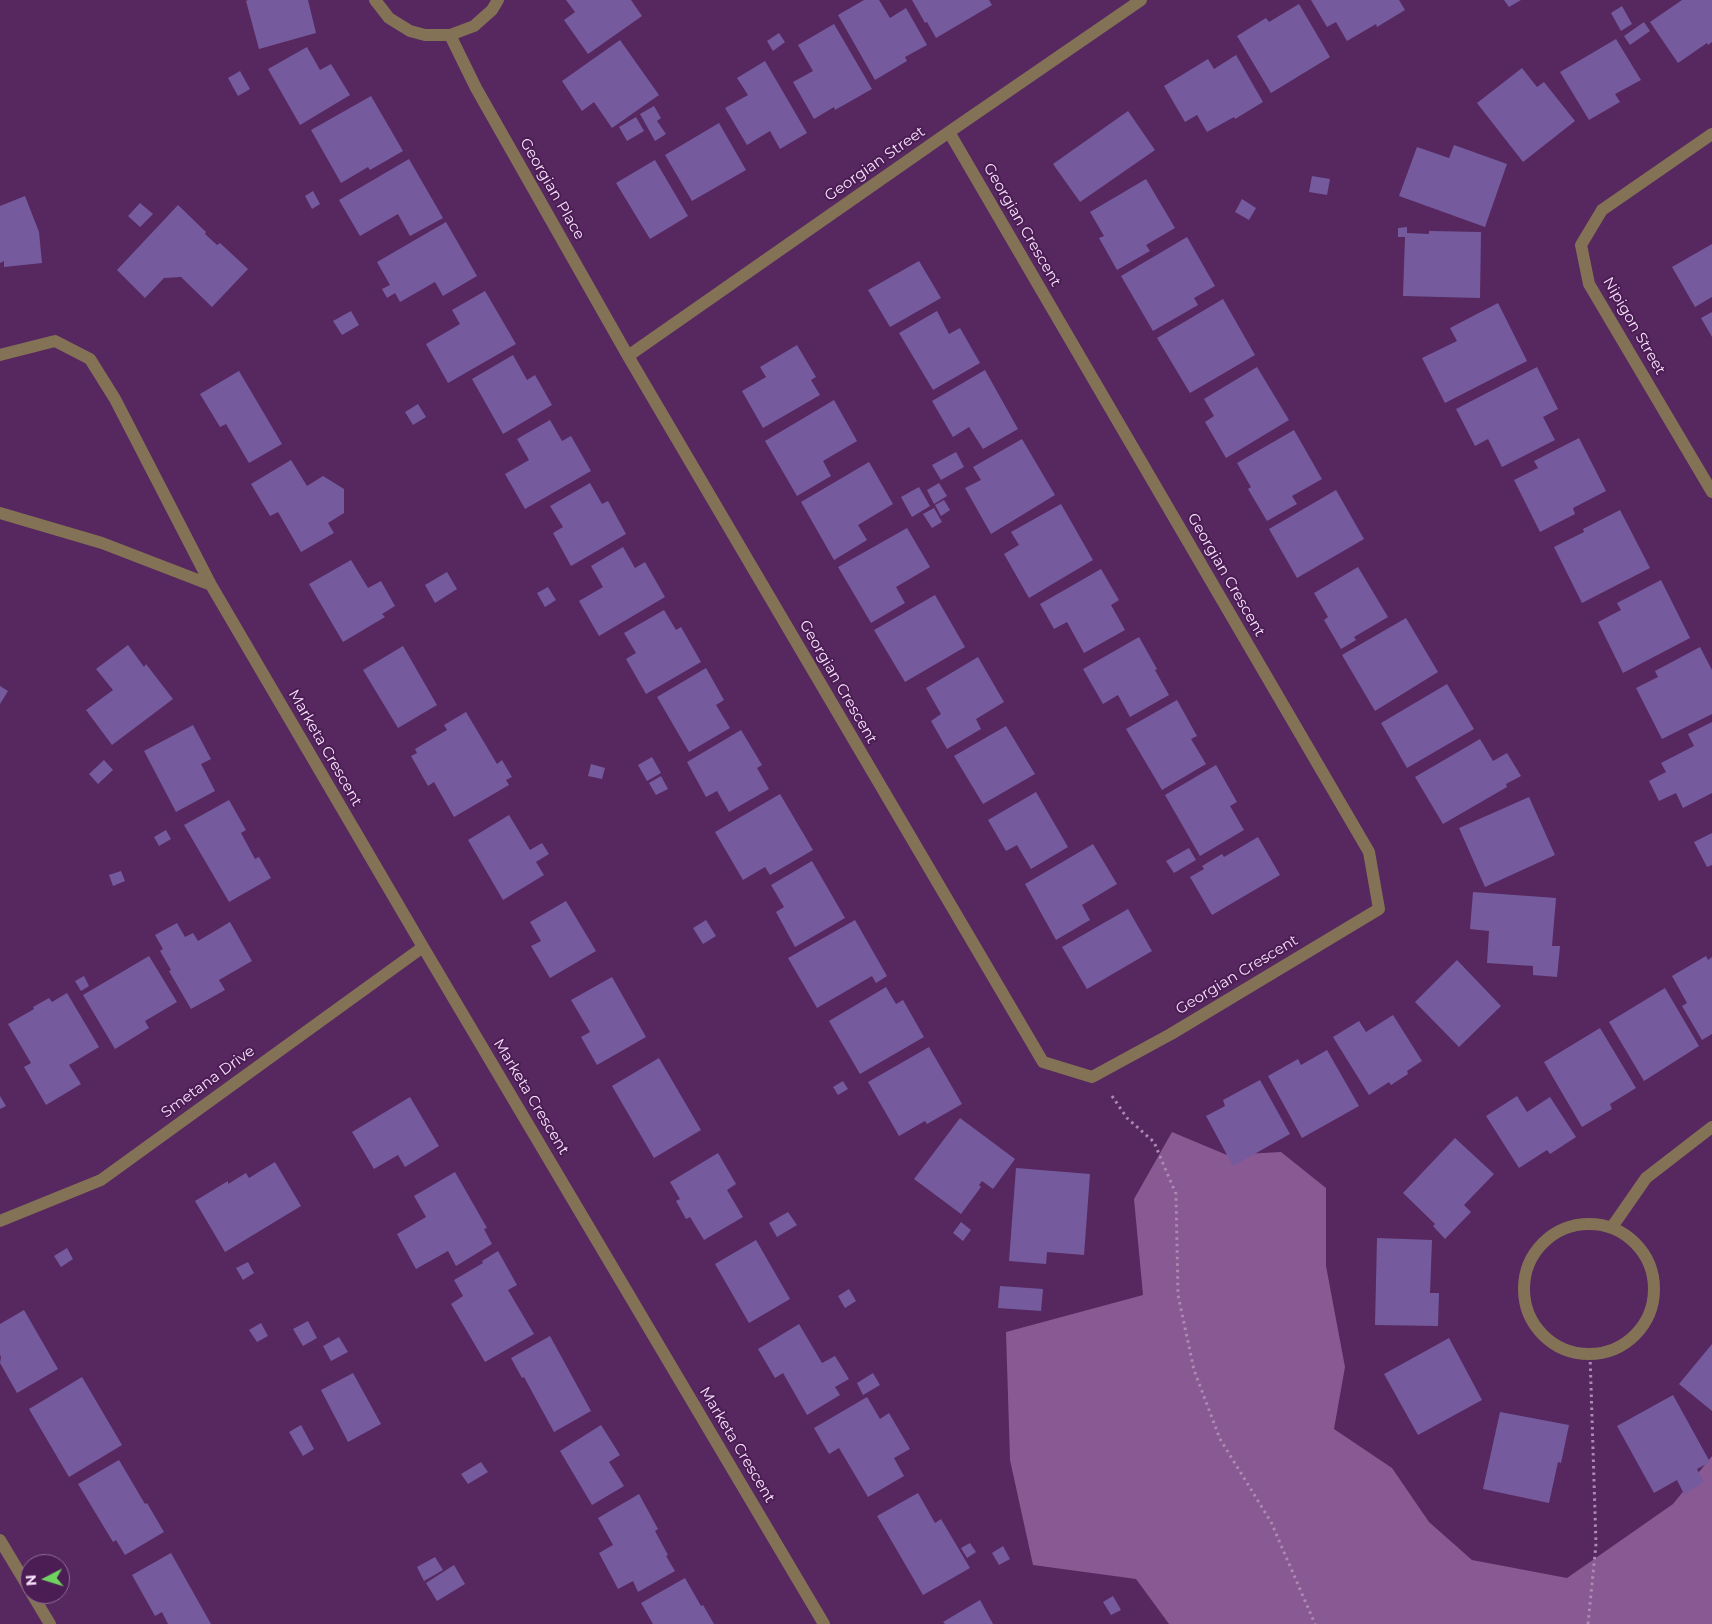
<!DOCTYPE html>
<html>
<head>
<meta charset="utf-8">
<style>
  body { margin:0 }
  #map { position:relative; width:1712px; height:1624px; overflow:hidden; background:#56285f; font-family:Montserrat,sans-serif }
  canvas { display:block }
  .north { position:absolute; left:20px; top:1554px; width:50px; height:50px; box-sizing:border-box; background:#4b1d54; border:1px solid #906b97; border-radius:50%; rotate:265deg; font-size:14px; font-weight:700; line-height:20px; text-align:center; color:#f7e1fb }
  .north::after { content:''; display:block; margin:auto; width:18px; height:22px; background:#70d35f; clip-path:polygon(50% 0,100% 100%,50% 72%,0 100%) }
</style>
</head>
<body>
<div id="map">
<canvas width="1712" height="1624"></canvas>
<div class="north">N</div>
</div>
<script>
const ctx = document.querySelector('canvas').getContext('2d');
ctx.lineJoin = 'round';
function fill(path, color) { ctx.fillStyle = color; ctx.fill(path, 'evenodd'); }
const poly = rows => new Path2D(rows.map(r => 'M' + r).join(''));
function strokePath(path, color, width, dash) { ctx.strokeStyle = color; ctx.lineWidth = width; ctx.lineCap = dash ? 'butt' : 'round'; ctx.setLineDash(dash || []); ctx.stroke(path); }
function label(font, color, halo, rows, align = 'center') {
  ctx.font = font + ' Montserrat,sans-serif'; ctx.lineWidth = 4; ctx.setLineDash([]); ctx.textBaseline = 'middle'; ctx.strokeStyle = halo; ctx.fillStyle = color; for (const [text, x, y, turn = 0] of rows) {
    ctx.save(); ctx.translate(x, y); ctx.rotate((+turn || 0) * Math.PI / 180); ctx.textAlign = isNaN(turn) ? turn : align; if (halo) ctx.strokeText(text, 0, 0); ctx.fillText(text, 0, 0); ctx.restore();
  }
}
fill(poly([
  [1172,1132,1227,1155,1281,1152,1326,1188,1326,1266,1345,1367,1334,1429,1392,1468,1429,1522,1472,1560,1567,1578,1673,1504,1712,1456,1712,1624,1169,1624,1136,1579,1033,1565,1010,1460,1006,1332,1143,1295,1134,1199]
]), '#885992');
fill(poly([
  [248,0,308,0,316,33,259,49,246,1],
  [566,0,631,0,642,16,588,54,564,20,575,12],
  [864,0,879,0,890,18,906,8,927,45,905,57,907,61,875,80,838,15],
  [912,0,989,0,992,5,936,38,927,22,925,23],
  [1311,0,1399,0,1405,10,1377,27,1376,24,1347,41,1336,22,1327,27],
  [1504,0,1521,0,1509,7],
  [1682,0,1712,0,1712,42,1708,45,1707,43,1678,63,1650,22],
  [1299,4,1330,57,1271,93,1237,36,1266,18,1269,22],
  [1622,6,1632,24,1621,31,1611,13],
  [1644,22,1650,31,1630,45,1624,36],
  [834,24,872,89,835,110,834,107,814,119,793,82,813,71,798,45],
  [779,33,785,42,773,51,767,41],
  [1616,39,1641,80,1615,94,1620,102,1589,120,1560,72],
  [620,40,659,95,612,128,594,102,582,111,562,81],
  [307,47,320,70,331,64,350,95,300,125,268,69],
  [1236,55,1263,102,1235,119,1234,117,1207,132,1197,115,1185,122,1164,86,1208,59,1214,69],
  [765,61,807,133,780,149,770,131,747,145,725,108,748,95,737,78],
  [1522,68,1537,87,1544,82,1575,121,1523,162,1477,103],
  [240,71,250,89,238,96,228,78],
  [371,96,403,151,370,170,368,167,341,183,311,130],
  [654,106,661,118,657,121,666,134,655,141,640,114],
  [1128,111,1155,150,1080,202,1053,164],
  [636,117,644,131,627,141,619,127],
  [719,123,746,170,692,201,665,155],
  [1454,145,1507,164,1485,227,1399,196,1417,147,1449,158],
  [409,159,443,218,410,236,398,214,360,236,339,200],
  [655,160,688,216,650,239,616,183],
  [1312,176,1330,179,1327,195,1309,192],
  [1146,179,1175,228,1146,245,1150,251,1117,270,1099,238,1104,236,1090,212],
  [313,191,320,204,312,209,305,196],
  [25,196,39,232,42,263,4,267,4,261,0,263,0,206],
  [1242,199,1256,208,1249,220,1235,212],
  [140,203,153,214,140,227,128,216],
  [178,205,206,232,205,234,217,245,220,243,248,269,212,307,181,277,164,278,145,298,117,270],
  [446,222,477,276,443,296,435,282,400,302,395,293,387,298,382,289,390,285,377,262],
  [1407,227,1407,233,1429,234,1429,231,1481,232,1480,298,1403,296,1405,237,1398,237,1398,228],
  [1187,237,1215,286,1194,298,1198,305,1153,331,1121,276],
  [1712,244,1712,297,1695,307,1672,267],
  [919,261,941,298,890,327,868,290],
  [485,291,516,344,448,383,426,344,460,324,452,310],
  [1223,299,1255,355,1190,393,1157,338],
  [1498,303,1527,361,1445,403,1422,358,1457,341,1450,328],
  [351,311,359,325,342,335,333,321],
  [937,311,949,334,960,328,980,363,933,390,899,333],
  [1712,312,1712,337,1701,318],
  [797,345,816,377,811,380,820,395,763,428,742,391,766,377,760,367],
  [513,355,527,380,535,375,552,405,503,434,472,379],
  [1257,367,1289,420,1226,458,1205,422,1214,416,1204,399],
  [1537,367,1558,409,1543,417,1555,440,1502,467,1488,439,1475,446,1456,409],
  [985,370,1018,429,983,449,969,427,953,437,932,401],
  [239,371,282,444,249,463,226,424,220,427,200,394],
  [834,400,857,441,823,461,831,476,797,496,765,441],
  [418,404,426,417,413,425,405,412],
  [550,420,562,441,571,436,591,471,525,509,505,474,529,460,517,439],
  [1294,430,1322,479,1292,496,1297,504,1267,521,1248,489,1251,487,1237,463],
  [1579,438,1606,491,1573,508,1575,514,1540,532,1514,480,1538,468,1534,461],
  [1022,439,1055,495,991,534,965,488,981,480,973,467],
  [956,452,964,467,941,480,932,465],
  [291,460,307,486,323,476,344,489,344,513,328,523,334,533,301,552,278,512,270,516,251,484],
  [869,462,893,504,858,525,867,540,834,560,801,502],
  [590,483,602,504,608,501,626,534,571,566,553,533,563,527,550,506],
  [939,483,947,496,934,504,927,490],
  [919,487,930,506,912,517,901,497],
  [1336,490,1364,539,1297,578,1269,529],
  [944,500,950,510,941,516,935,505],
  [1061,504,1093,560,1029,598,1004,554,1019,545,1011,532],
  [934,508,942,522,932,528,923,514],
  [1620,510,1650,568,1582,603,1554,547,1584,532,1583,529],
  [907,528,930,567,896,587,905,603,871,623,838,567],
  [623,547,635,568,645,562,665,597,599,636,579,601,603,587,591,566],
  [351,560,368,588,381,581,395,606,382,614,385,617,343,642,309,584],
  [1358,567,1388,617,1354,637,1356,640,1341,649,1324,620,1328,617,1314,593],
  [1101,569,1119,600,1111,605,1125,630,1084,653,1067,622,1054,629,1040,604],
  [447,572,457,589,435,603,425,585],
  [1661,580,1690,638,1623,673,1598,622,1621,610,1617,603],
  [548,587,556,600,545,607,537,593],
  [935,595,965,647,905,682,874,630],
  [664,610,676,630,681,627,701,662,646,694,626,659,636,653,624,633],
  [1406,618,1438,672,1375,711,1342,655],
  [1139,637,1157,669,1155,670,1169,695,1130,717,1118,695,1103,704,1083,669],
  [128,645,144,667,146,664,173,699,112,745,86,710,113,690,96,669],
  [403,646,437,705,398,728,363,670],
  [1700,647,1712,670,1712,714,1662,739,1636,688,1658,677,1655,671],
  [978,657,1004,702,976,719,981,729,947,749,931,721,941,714,926,688],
  [706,668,724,700,716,705,730,728,689,752,657,697],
  [1447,684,1474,729,1407,768,1381,723],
  [0,686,8,691,0,704],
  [1177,700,1197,736,1191,739,1206,764,1162,790,1126,729],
  [466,712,497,764,502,760,512,777,506,780,509,785,454,817,434,782,428,786,411,756,417,753,415,749,447,730,444,725],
  [1712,722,1712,793,1683,808,1676,793,1659,801,1649,781,1666,772,1661,763,1694,746,1688,734],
  [193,725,211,759,201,764,215,791,176,812,144,751],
  [1006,726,1035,774,983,804,954,756],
  [741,730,762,765,757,768,769,789,729,812,717,791,706,797,687,762],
  [1480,739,1493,761,1507,753,1521,776,1506,784,1507,787,1443,824,1415,777],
  [652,757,661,773,647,781,638,765],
  [104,760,113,770,98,784,89,774],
  [591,764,605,768,602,779,588,776],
  [1216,765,1237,802,1230,806,1244,830,1200,856,1165,795],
  [661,776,668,789,656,795,649,783],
  [1036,792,1068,847,1031,869,1017,845,1006,851,988,820],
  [780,794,813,850,770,875,765,867,743,880,715,832],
  [1529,797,1555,855,1485,887,1459,828],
  [229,800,246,830,241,833,255,859,259,857,271,878,229,902,184,825],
  [509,815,530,850,542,843,549,854,536,862,544,875,503,900,468,840],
  [166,830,171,839,159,846,154,837],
  [1712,833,1712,865,1707,867,1694,842],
  [1258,837,1280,875,1212,915,1190,877,1204,869,1202,866,1222,854,1224,857],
  [1093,844,1117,884,1082,905,1090,920,1056,940,1025,884],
  [1189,848,1196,860,1174,873,1166,861],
  [812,861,845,918,795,947,776,912,784,907,771,885],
  [121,871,125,881,113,886,109,875],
  [1473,892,1556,898,1552,946,1560,946,1557,977,1533,975,1533,966,1487,963,1489,931,1470,929],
  [566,901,596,951,550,978,531,946,541,941,530,922],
  [1128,909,1152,951,1087,989,1062,947],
  [706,920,716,936,703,944,693,928],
  [855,920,887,976,876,983,872,976,817,1008,788,958],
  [230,922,252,961,219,980,225,990,191,1009,169,971,171,970,160,951,163,949,155,935,177,923,185,937,193,933,198,941],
  [149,956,177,1002,145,1021,149,1028,115,1049,83,995],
  [1706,956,1708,960,1712,957,1712,1034,1702,1040,1682,1006,1687,1003,1672,976],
  [1457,960,1501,1006,1459,1047,1415,1002],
  [84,976,89,986,81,991,75,981],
  [612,977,646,1037,597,1065,581,1037,590,1032,571,1000],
  [886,987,896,1004,903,1000,924,1037,860,1074,829,1021],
  [1665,988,1699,1046,1644,1081,1609,1022],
  [67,993,99,1047,69,1065,81,1084,46,1105,24,1067,31,1063,8,1024,34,1009,33,1007,49,998,52,1002],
  [1393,1015,1422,1061,1407,1071,1408,1074,1391,1085,1389,1082,1369,1095,1333,1037,1359,1021,1366,1032],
  [1600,1028,1636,1088,1610,1104,1612,1109,1582,1127,1544,1062],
  [929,1047,962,1104,927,1124,925,1121,899,1136,868,1082],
  [1327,1050,1359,1106,1302,1138,1268,1076,1298,1059,1301,1065],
  [659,1058,701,1130,654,1158,612,1086],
  [1260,1080,1290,1134,1233,1166,1206,1116,1225,1106,1223,1100],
  [843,1081,848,1089,838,1095,833,1087],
  [0,1096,6,1106,0,1109],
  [1517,1096,1527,1112,1550,1097,1576,1137,1550,1154,1547,1150,1519,1168,1486,1116],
  [410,1097,439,1146,405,1167,398,1155,374,1169,352,1132],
  [960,1118,1015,1159,993,1189,982,1181,979,1185,981,1187,961,1214,914,1179],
  [1455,1138,1494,1174,1464,1205,1471,1212,1445,1239,1433,1226,1435,1224,1403,1193],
  [718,1153,736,1184,727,1190,743,1217,704,1240,690,1217,686,1219,676,1201,680,1199,670,1182],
  [275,1162,301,1206,225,1252,195,1201,228,1181,228,1184,246,1173,249,1178],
  [1016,1168,1090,1174,1084,1255,1047,1252,1046,1264,1009,1261],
  [455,1172,487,1228,484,1229,492,1244,456,1266,448,1251,416,1269,397,1234,426,1217,414,1196],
  [788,1212,797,1225,777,1237,769,1223],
  [961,1222,971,1230,963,1241,953,1233],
  [1377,1238,1432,1240,1430,1293,1439,1293,1438,1326,1375,1325],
  [756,1240,790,1299,749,1323,715,1264],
  [67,1248,73,1259,61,1267,54,1256],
  [498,1251,517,1285,508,1290,534,1334,485,1362,451,1304,463,1296,454,1280,483,1263,482,1261],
  [248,1262,254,1273,243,1280,236,1268],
  [1000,1286,1043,1289,1041,1311,998,1308],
  [849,1289,856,1301,845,1308,838,1296],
  [24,1310,58,1369,17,1393,0,1363,1,1357,0,1355,0,1324],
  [308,1321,317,1338,303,1346,293,1329],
  [261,1323,268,1336,257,1342,249,1330],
  [799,1324,822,1363,835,1356,849,1379,835,1387,840,1395,807,1415,783,1373,775,1378,758,1349],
  [550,1336,591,1411,554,1432,524,1377,522,1378,511,1358],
  [339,1337,348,1352,331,1361,323,1346],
  [1449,1338,1482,1400,1418,1435,1384,1374],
  [1712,1344,1712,1411,1679,1384],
  [353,1373,381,1424,348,1442,321,1390],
  [873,1373,880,1385,863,1395,857,1383],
  [82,1377,122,1445,69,1477,29,1409],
  [1673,1395,1710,1462,1697,1469,1704,1482,1684,1494,1677,1480,1654,1493,1617,1426],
  [867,1397,880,1419,889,1413,910,1449,894,1458,904,1476,868,1497,839,1448,829,1454,814,1428],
  [1500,1412,1569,1425,1561,1463,1558,1462,1549,1503,1483,1489],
  [301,1425,314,1449,303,1456,289,1432],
  [601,1425,620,1455,609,1462,624,1486,592,1505,560,1451],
  [119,1460,145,1504,147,1503,164,1532,125,1555,116,1540,113,1542,78,1484],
  [481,1462,488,1472,468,1484,461,1474],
  [918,1493,935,1523,941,1519,970,1568,923,1595,877,1516],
  [639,1494,658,1529,655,1531,668,1555,666,1556,675,1571,638,1592,633,1581,618,1589,599,1553,613,1545,598,1518],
  [970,1543,976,1552,967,1558,961,1548],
  [1003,1546,1010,1559,999,1565,992,1553],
  [171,1553,211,1624,168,1624,162,1612,155,1616,132,1575],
  [435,1557,443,1570,424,1581,417,1567],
  [454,1565,465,1584,437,1601,426,1583],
  [685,1578,701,1606,703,1605,714,1624,653,1624,641,1603],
  [1113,1596,1121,1610,1111,1615,1103,1602],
  [980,1600,993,1624,945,1624,943,1622]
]), '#755b9d');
strokePath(poly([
  [1112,1096,1127,1118,1154,1142,1176,1194,1178,1295,1194,1370,1220,1439,1271,1522,1315,1624],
  [1588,1624,1596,1544,1590,1354]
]), '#ac8ab2', 3, [2.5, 4]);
strokePath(poly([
  [375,0,389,18,410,31,425,35,450,35,474,26,492,10,498,0],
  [450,35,476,88,628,356,1043,1062,1092,1077,1171,1034,1379,909,1369,852,949,132],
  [1712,134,1602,210,1581,245,1589,284,1712,492],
  [0,355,55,341,90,359,115,399,211,585,423,947,824,1624],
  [628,356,949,132,1141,0],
  [0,513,102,543,211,585],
  [0,1221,101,1180,423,947],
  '1524 1289a65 65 0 1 1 130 0a65 65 0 1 1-130 0Z',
  [1612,1227,1646,1178,1712,1127],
  [0,1540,30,1590],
  [32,1594,50,1624]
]), '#837255', 12);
label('15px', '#f7e1fb', '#4b1d54', [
  ["Georgian Street",875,164,-35],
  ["Georgian Place",552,189,60],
  ["Georgian Crescent",1022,225,60],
  ["Nipigon Street",1634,326,60],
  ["Georgian Crescent",1226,575,60],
  ["Georgian Crescent",838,682,60],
  ["Marketa Crescent",325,748,60],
  ["Georgian Crescent",1237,975,-31],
  ["Smetana Drive",208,1082,-36],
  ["Marketa Crescent",531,1097,59],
  ["Marketa Crescent",737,1445,59]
]);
</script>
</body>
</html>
